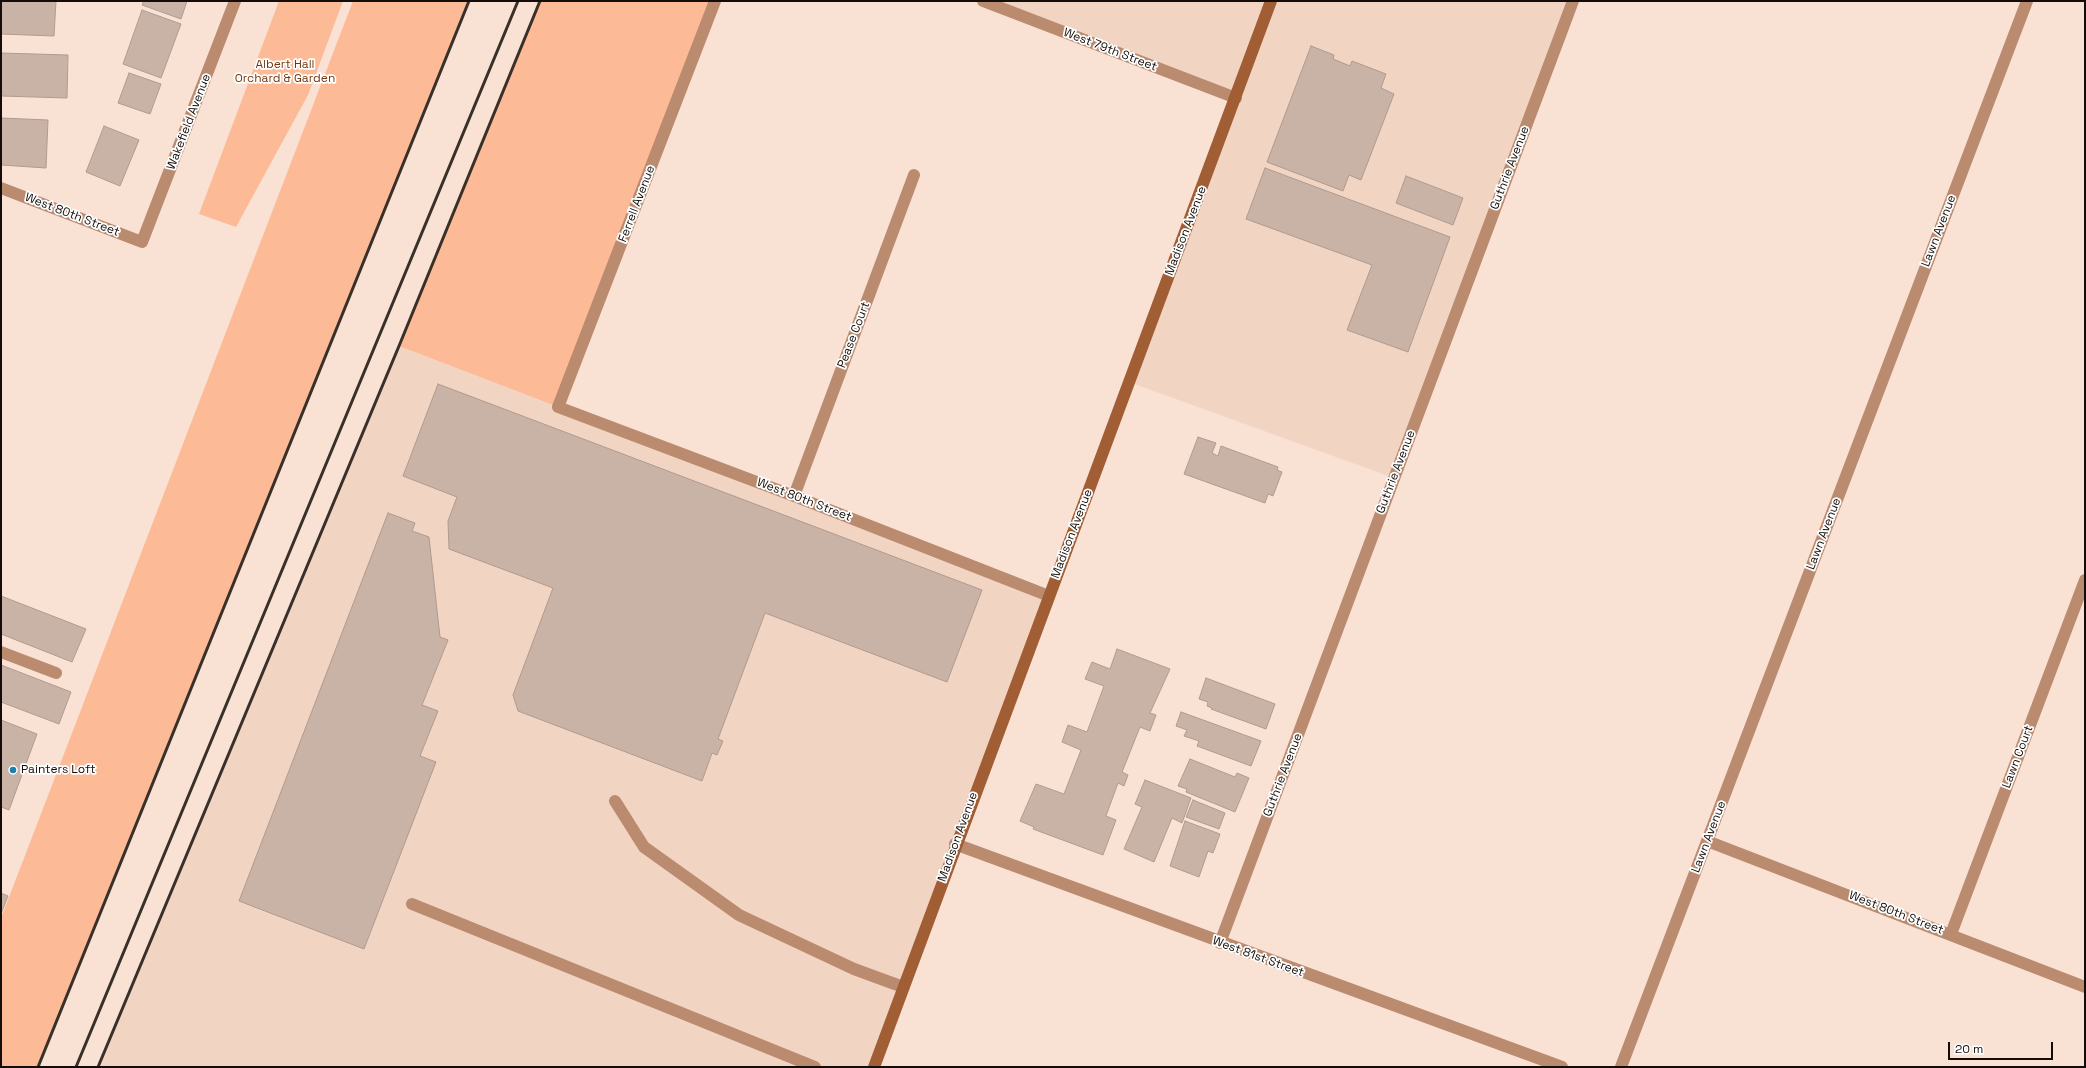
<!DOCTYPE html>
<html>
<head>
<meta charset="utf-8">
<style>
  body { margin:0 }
  #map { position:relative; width:2086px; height:1068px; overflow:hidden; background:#f9e1d4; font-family:"Space Grotesk",sans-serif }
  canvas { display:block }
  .frame { position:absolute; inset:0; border:2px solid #130c08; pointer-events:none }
  .scale { position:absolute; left:1948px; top:1042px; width:105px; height:18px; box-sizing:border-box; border:2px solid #130c08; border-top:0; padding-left:5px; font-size:12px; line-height:14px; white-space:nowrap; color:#130c08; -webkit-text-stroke:3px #fff; paint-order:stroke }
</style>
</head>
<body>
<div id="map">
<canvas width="2086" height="1068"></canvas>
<div class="frame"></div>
<div class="scale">20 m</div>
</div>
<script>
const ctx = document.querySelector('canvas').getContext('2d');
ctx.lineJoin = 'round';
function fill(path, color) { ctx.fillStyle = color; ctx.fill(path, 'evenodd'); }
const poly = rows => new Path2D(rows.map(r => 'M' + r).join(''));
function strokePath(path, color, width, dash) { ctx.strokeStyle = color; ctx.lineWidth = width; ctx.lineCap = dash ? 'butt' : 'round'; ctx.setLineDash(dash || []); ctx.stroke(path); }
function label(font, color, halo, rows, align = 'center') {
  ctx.font = font + ' "Space Grotesk",sans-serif'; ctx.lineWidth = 3.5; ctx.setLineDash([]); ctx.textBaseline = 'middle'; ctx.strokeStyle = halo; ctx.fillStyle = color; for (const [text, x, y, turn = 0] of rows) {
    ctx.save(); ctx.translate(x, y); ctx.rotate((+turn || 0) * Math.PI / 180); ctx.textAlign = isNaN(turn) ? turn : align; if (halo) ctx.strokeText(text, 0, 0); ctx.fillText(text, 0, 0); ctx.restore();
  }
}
fill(poly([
  [983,1,1573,1,1394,478,1129,382,1236,98],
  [399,346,1049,596,874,1067,98,1067]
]), '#f2d4c3');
fill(poly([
  [279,1,343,1,308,95,236,227,199,214],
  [353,1,469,1,38,1067,1,1067,1,918],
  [540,1,715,1,558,407,399,346]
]), '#fcbb96');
const building = poly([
  [1,1,56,1,54,36,1,34,1,1],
  [144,1,187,1,181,19,142,5,144,1],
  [142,10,181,24,161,78,123,64,142,10],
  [1311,46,1334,55,1333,59,1350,66,1352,61,1386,74,1381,88,1394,94,1361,180,1349,175,1343,191,1267,162,1311,46],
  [1,53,68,55,67,98,1,96,1,53],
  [129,73,161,84,150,114,118,103,129,73],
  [1,118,48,120,46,168,1,165,1,118],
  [104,126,139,140,120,186,86,172,104,126],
  [1265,168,1450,237,1408,352,1347,330,1372,265,1246,219,1265,168],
  [1406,176,1463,198,1453,225,1396,203,1406,176],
  [438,384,982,590,947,682,765,613,718,739,723,741,717,755,712,753,702,781,518,711,513,695,553,588,449,549,448,521,457,497,403,476,438,384],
  [1198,437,1216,443,1212,453,1218,456,1221,446,1278,467,1277,470,1282,472,1273,496,1268,494,1265,503,1184,474,1198,437],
  [388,513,415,523,412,531,429,537,440,637,448,640,422,705,438,711,420,756,436,762,364,949,239,901,388,513],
  [1,596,86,629,72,662,1,634,1,596],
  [1117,649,1170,669,1150,713,1156,715,1150,731,1140,727,1122,772,1128,775,1124,786,1118,783,1106,816,1116,820,1103,855,1033,829,1034,827,1020,821,1036,784,1064,794,1081,750,1062,742,1068,725,1087,732,1104,686,1085,679,1092,662,1110,669,1117,649],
  [1,665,71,692,59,724,1,702,1,665],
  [1206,678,1275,704,1266,729,1211,709,1212,708,1207,706,1208,702,1199,699,1206,678],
  [1181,712,1261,741,1251,766,1197,746,1199,741,1184,736,1187,730,1176,726,1181,712],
  [1,720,37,734,9,810,1,807,1,720],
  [1190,759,1235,777,1237,773,1249,778,1235,812,1186,792,1187,789,1178,786,1190,759],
  [1145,780,1191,798,1182,823,1172,818,1154,862,1124,849,1142,807,1135,804,1145,780],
  [1193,800,1225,813,1219,829,1186,817,1193,800],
  [1185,821,1220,834,1213,853,1208,851,1199,877,1170,866,1185,821],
  [1,893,8,896,1,914,1,893]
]);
fill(building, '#c9b2a6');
strokePath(building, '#b19b8e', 1);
strokePath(poly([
  [1,188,142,242,235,1],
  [794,496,914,175],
  [1,652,56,673],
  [615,801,644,847,739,915,854,969,903,987],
  [412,904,815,1067],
  [1951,934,2085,580]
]), '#bb8b70', 12);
strokePath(poly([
  [715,1,558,407,794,496,1049,596],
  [983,1,1236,98],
  [1707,841,2085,987],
  [955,844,1562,1067],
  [1220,943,1573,1],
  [1621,1067,2027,1]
]), '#bb8b70', 12);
strokePath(poly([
  [874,1067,1271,1]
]), '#a15d34', 12);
strokePath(poly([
  [38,1067,469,1],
  [76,1067,518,1],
  [98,1067,399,346,540,1]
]), '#3a302a', 3);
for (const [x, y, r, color] of [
  [13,770,4,"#1782ab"]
]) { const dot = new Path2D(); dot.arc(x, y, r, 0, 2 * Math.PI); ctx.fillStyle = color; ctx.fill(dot); strokePath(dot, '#fff', 1.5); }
label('12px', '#130c08', '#fff', [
  ["West 79th Street",1110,50,21],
  ["Wakefield Avenue",189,122,-69],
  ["Guthrie Avenue",1510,168,-69],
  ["Ferrell Avenue",637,204,-69],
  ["West 80th Street",72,215,21],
  ["Madison Avenue",1186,231,-69],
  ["Lawn Avenue",1939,231,-69],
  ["Pease Court",854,335,-69],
  ["Guthrie Avenue",1396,472,-69],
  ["West 80th Street",804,500,21],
  ["Madison Avenue",1072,534,-69],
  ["Lawn Avenue",1824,534,-69],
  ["Lawn Court",2018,757,-69],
  ["Guthrie Avenue",1283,775,-69],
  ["Madison Avenue",958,837,-70],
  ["Lawn Avenue",1709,837,-69],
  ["West 80th Street",1896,913,21],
  ["West 81st Street",1258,957,20]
]);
label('12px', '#75380e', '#fff', [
  ["Albert Hall",285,65],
  ["Orchard & Garden",285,79]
]);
label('12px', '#130c08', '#fff', [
  ["Painters Loft",21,770]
], 'left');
</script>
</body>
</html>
